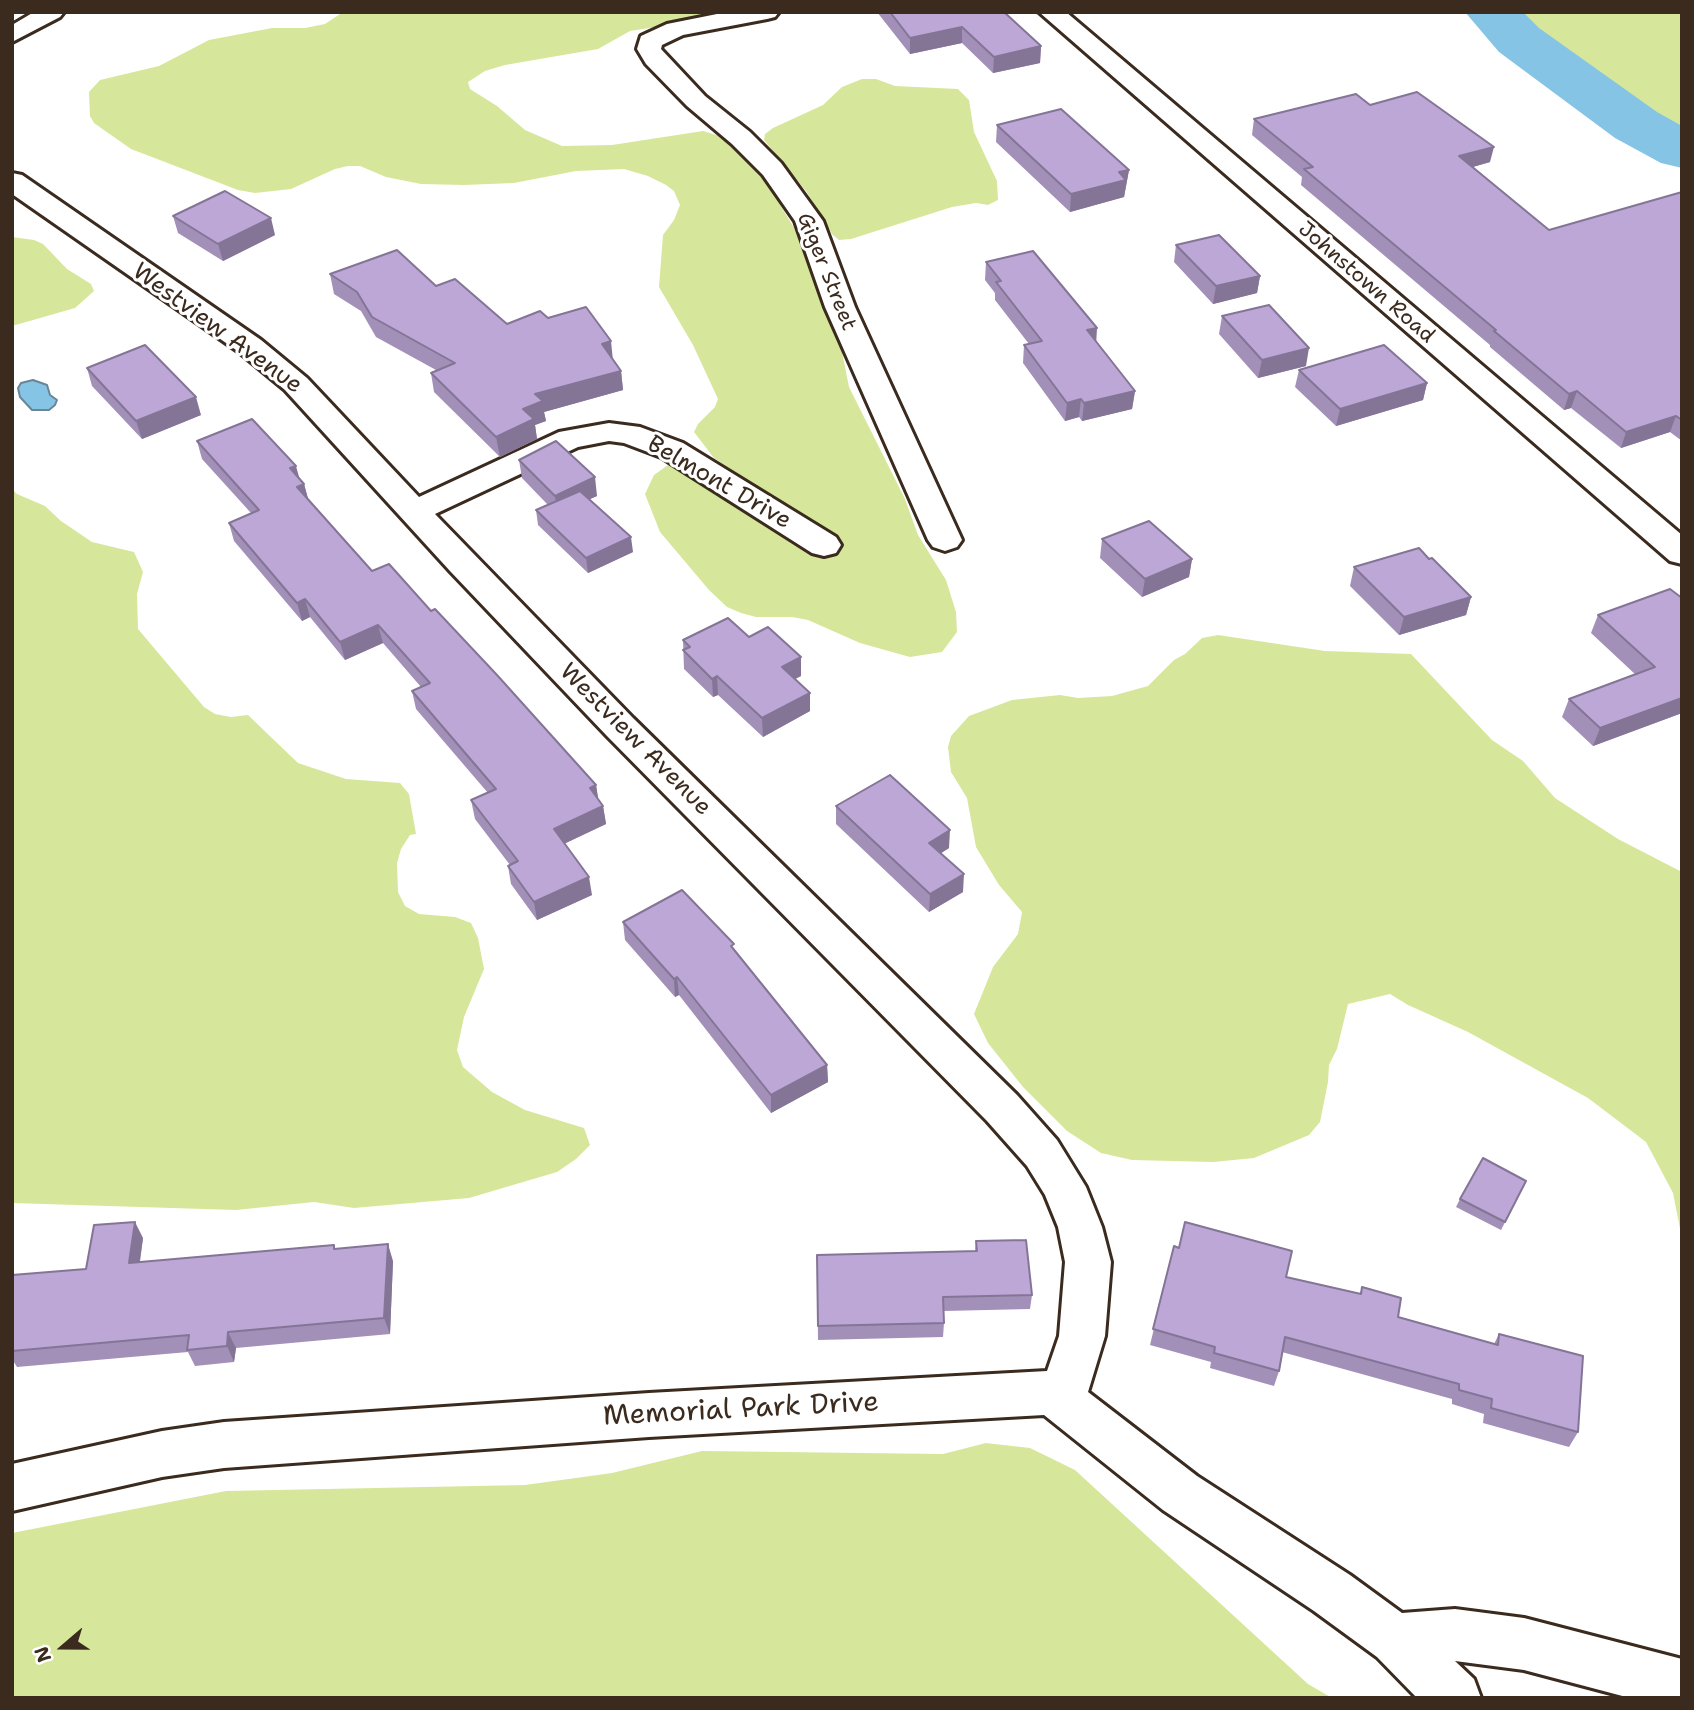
<!DOCTYPE html>
<html>
<head>
<meta charset="utf-8">
<style>
  body { margin:0 }
  #map { position:relative; width:1694px; height:1710px; overflow:hidden; background:#fff; font-family:"Shantell Sans",sans-serif }
  canvas { display:block }
  .frame { position:absolute; inset:0; border:14px solid #3b2a1e; pointer-events:none }
  .north { position:absolute; left:28px; top:1612px; width:70px; height:70px; -webkit-text-stroke:5px #fff; paint-order:stroke; rotate:250deg; font-size:19px; font-weight:700; line-height:28px; text-align:center; color:#3b2a1e }
  .north::after { content:''; display:block; margin:auto; width:24px; height:32px; background:#3b2a1e; clip-path:polygon(50% 0,100% 100%,50% 72%,0 100%) }
</style>
</head>
<body>
<div id="map">
<canvas width="1694" height="1710"></canvas>
<div class="frame"></div>
<div class="north">N</div>
</div>
<script>
const ctx = document.querySelector('canvas').getContext('2d');
ctx.lineJoin = 'round';
function fill(path, color) { ctx.fillStyle = color; ctx.fill(path, 'evenodd'); }
const poly = rows => new Path2D(rows.map(r => 'M' + r).join(''));
function strokePath(path, color, width, dash) { ctx.strokeStyle = color; ctx.lineWidth = width; ctx.lineCap = dash ? 'butt' : 'round'; ctx.setLineDash(dash || []); ctx.stroke(path); }
function label(font, color, halo, rows, align = 'center') {
  ctx.font = font + ' "Shantell Sans",sans-serif'; ctx.lineWidth = 6; ctx.setLineDash([]); ctx.textBaseline = 'middle'; ctx.strokeStyle = halo; ctx.fillStyle = color; for (const [text, x, y, turn = 0] of rows) {
    ctx.save(); ctx.translate(x, y); ctx.rotate((+turn || 0) * Math.PI / 180); ctx.textAlign = isNaN(turn) ? turn : align; if (halo) ctx.strokeText(text, 0, 0); ctx.fillText(text, 0, 0); ctx.restore();
  }
}
fill(poly([
  [343,12,709,12,688,22,630,31,598,49,505,65,485,71,468,82,470,89,497,106,525,130,562,146,612,145,703,131,723,137,756,166,801,239,804,254,839,337,849,387,905,499,918,535,946,580,956,612,957,632,942,652,910,657,860,643,808,620,792,617,756,617,741,613,727,607,709,590,660,532,645,494,654,475,668,465,682,467,804,518,714,458,694,432,698,424,715,407,718,399,693,345,659,287,663,235,674,220,680,205,674,191,666,185,648,176,624,169,576,171,514,183,464,185,421,184,386,177,360,166,348,166,335,169,291,189,255,193,238,190,131,149,94,123,90,116,89,92,100,80,159,66,209,40,272,28,305,28,325,24],
  [1505,12,1682,12,1682,140,1649,125,1557,56],
  [862,79,876,79,895,86,958,89,969,100,974,132,997,181,998,200,988,205,976,203,952,207,851,239,839,240,832,234,806,191,764,140,765,134,773,128,823,105,842,87],
  [12,237,34,240,43,244,67,269,91,284,94,291,75,308,12,326],
  [12,489,17,494,45,506,61,521,92,542,134,552,143,572,137,594,138,629,204,707,215,714,231,717,248,715,298,763,346,779,400,783,409,794,416,834,410,835,401,849,397,863,398,892,405,906,419,914,455,917,471,923,478,938,484,969,464,1017,457,1050,463,1067,492,1092,525,1110,584,1128,590,1145,576,1159,557,1172,469,1198,354,1208,314,1202,236,1210,12,1203],
  [1218,635,1325,651,1411,654,1492,740,1523,761,1555,798,1618,839,1682,872,1682,1239,1673,1193,1646,1142,1588,1098,1468,1032,1408,1005,1390,994,1348,1004,1337,1049,1329,1065,1328,1082,1320,1122,1309,1135,1254,1158,1213,1162,1132,1160,1101,1153,1067,1131,1023,1087,988,1043,974,1014,993,967,1018,934,1022,912,999,885,976,847,967,798,951,772,948,747,951,736,969,716,1012,700,1060,695,1078,698,1112,696,1148,686,1174,660,1185,654,1202,638],
  [986,1443,1030,1448,1075,1470,1308,1684,1332,1698,12,1698,12,1533,226,1491,525,1485,612,1473,702,1451,943,1454]
]), '#d6e79b');
const water = poly([
  [33,380,47,385,50,395,57,400,55,405,49,410,32,410,20,397,18,388,21,383,33,380]
]);
fill(water, '#86c4e6');
strokePath(water, '#688696', 2);
fill(poly([
  [1465,12,1523,12,1539,28,1657,112,1682,126,1682,168,1661,163,1615,138,1499,52,1465,12]
]), '#86c4e6');
const minor = poly([
  [34,12,64,12,60,17,12,42,12,25,34,12],
  [727,12,779,12,775,17,767,19,683,35,662,45,661,49,705,96,750,132,781,163,823,221,855,307,962,540,957,547,945,551,933,547,928,540,825,307,795,221,763,175,732,144,687,106,646,64,637,49,641,36,667,24,727,12],
  [1039,12,1066,12,1682,535,1682,564,1670,561,1039,12],
  [12,173,22,175,261,340,307,378,419,497,559,432,609,423,640,427,683,443,836,537,841,545,836,553,824,556,812,553,661,457,624,443,609,441,578,447,435,514,633,718,1017,1095,1057,1140,1086,1187,1102,1227,1111,1262,1105,1336,1088,1392,1197,1476,1350,1575,1402,1613,1455,1609,1524,1618,1682,1659,1682,1698,1630,1698,1524,1670,1455,1661,1474,1679,1481,1698,1417,1698,1377,1657,1314,1611,1163,1510,1044,1415,649,1437,224,1468,162,1477,12,1511,12,1464,162,1431,224,1422,649,1393,1047,1371,1059,1336,1065,1262,1058,1227,1045,1195,1027,1166,987,1121,607,736,450,571,285,390,239,352,12,194,12,173]
]);
strokePath(minor, '#3b2a1e', 6);
fill(minor, '#fff');
fill(poly([
  [877,12,1004,12,1041,46,1040,63,993,73,962,43,910,54],
  [1370,105,1490,162,1473,167,1549,230,1682,192,1682,441,1670,432,1621,448,1571,408,1564,410,1490,347,1490,345,1301,185,1302,177,1252,135,1254,119],
  [997,125,1129,170,1124,197,1070,212,996,142],
  [173,216,275,235,223,261,178,233],
  [1176,245,1260,276,1257,293,1213,304,1174,262],
  [986,262,1135,391,1132,409,1082,421,1079,417,1065,421,1023,363,1024,345,1029,344,995,300,995,293,985,280],
  [330,274,436,286,507,324,548,318,613,359,621,371,623,390,544,412,546,421,535,425,537,439,500,457,434,392,431,373,436,370,376,337,361,311,334,294],
  [1222,316,1306,366,1258,378,1219,334],
  [87,368,201,415,142,439,92,386],
  [1299,370,1427,383,1423,400,1336,426,1295,387],
  [197,441,300,479,304,484,308,499,372,571,431,611,596,785,598,800,603,806,606,824,564,844,592,895,537,920,511,884,508,866,510,865,475,819,471,800,488,793,416,709,412,691,421,687,383,643,345,660,310,617,302,621,234,541,229,523,251,513,202,459],
  [519,460,597,496,589,499,633,552,588,573,538,525,536,510,548,505,522,478],
  [1102,539,1192,559,1189,577,1142,597,1100,558],
  [1354,567,1471,597,1466,615,1399,635,1350,586],
  [1682,598,1682,713,1593,746,1562,717,1569,699,1636,675,1591,633,1598,615],
  [749,637,801,676,795,679,810,711,763,737,718,695,713,697,684,669,683,640],
  [836,806,949,848,941,853,963,892,929,912,836,824],
  [623,922,734,949,827,1065,828,1082,771,1113,679,995,675,997,625,940],
  [1526,1181,1501,1230,1456,1207,1460,1199],
  [143,1238,140,1262,334,1245,335,1249,393,1261,390,1334,236,1348,234,1362,195,1366,188,1352,17,1367,12,1359,12,1275,86,1269],
  [976,1241,1032,1295,1030,1309,944,1311,944,1323,943,1337,818,1340,817,1255,975,1251],
  [1174,1246,1286,1277,1360,1294,1362,1287,1398,1317,1494,1344,1499,1334,1578,1432,1569,1447,1483,1423,1484,1414,1452,1404,1452,1399,1282,1352,1279,1371,1274,1386,1210,1368,1211,1362,1150,1345]
]), '#a290b8');
fill(poly([
  [962,27,962,43,910,54,910,38],
  [1041,46,1040,63,993,73,994,57],
  [1494,147,1490,162,1455,172,1459,156],
  [1129,170,1124,197,1070,212,1071,194,1119,172],
  [271,218,275,235,223,261,218,244],
  [1260,276,1257,293,1213,304,1216,286],
  [1097,328,1096,346,1087,330],
  [611,341,613,361,602,344],
  [1309,348,1306,366,1258,378,1262,360],
  [621,371,623,390,544,412,546,421,535,425,537,439,500,457,496,437,523,409,535,394],
  [1427,383,1423,400,1336,426,1340,409],
  [1135,391,1132,409,1082,421,1084,403],
  [1577,391,1571,408,1564,410,1569,394],
  [196,397,201,415,142,439,136,421],
  [1081,399,1079,417,1065,421,1067,403],
  [1676,416,1670,432,1621,448,1626,432],
  [296,466,301,484,290,468],
  [595,477,597,496,557,514,555,496],
  [304,484,309,502,297,487],
  [631,537,633,552,588,573,586,558],
  [1192,559,1189,577,1142,597,1145,579],
  [1471,597,1466,615,1399,635,1404,617],
  [305,599,310,617,302,621,297,603],
  [378,625,383,643,345,660,340,642],
  [801,657,801,676,783,685,782,667],
  [717,676,718,695,713,697,712,679],
  [810,693,810,711,763,737,762,718],
  [1682,698,1682,713,1593,746,1600,728],
  [596,785,599,803,590,788],
  [603,806,606,824,557,847,554,829],
  [950,830,949,848,929,861,929,843],
  [964,874,963,892,929,912,930,894],
  [589,877,592,895,537,920,534,902],
  [677,977,679,995,675,997,674,979],
  [827,1065,828,1082,771,1113,771,1095],
  [135,1222,143,1238,137,1279,129,1263],
  [388,1244,393,1261,390,1334,384,1318],
  [228,1332,236,1348,234,1362,227,1346]
]), '#847596');
const building = poly([
  [890,12,1004,12,1041,46,994,57,962,27,910,38,890,12],
  [1417,92,1494,147,1459,156,1549,230,1682,192,1682,420,1676,416,1626,432,1577,391,1569,394,1494,331,1496,330,1304,169,1313,167,1254,119,1356,94,1370,105,1417,92],
  [1061,109,1129,170,1119,172,1126,180,1071,194,997,125,1061,109],
  [225,191,271,218,218,244,173,216,225,191],
  [1219,235,1260,276,1216,286,1176,245,1219,235],
  [397,250,436,286,455,279,507,324,540,311,548,318,586,307,611,341,602,344,621,371,535,394,543,401,523,409,534,419,496,437,431,373,455,363,372,317,357,292,330,274,397,250],
  [1033,251,1097,328,1087,330,1135,391,1084,403,1081,399,1067,403,1024,345,1042,341,996,282,1001,281,986,262,1033,251],
  [1269,305,1309,348,1262,360,1222,316,1269,305],
  [145,345,196,397,136,421,87,368,145,345],
  [1384,345,1427,383,1340,409,1299,370,1384,345],
  [252,419,296,466,290,468,304,484,297,487,372,571,389,564,431,611,435,609,497,675,596,785,590,788,603,806,554,829,589,877,534,902,508,866,518,861,471,800,496,789,412,691,430,683,378,625,340,642,305,599,297,603,229,523,259,510,197,441,252,419],
  [556,441,595,477,555,496,519,460,556,441],
  [580,491,631,537,586,558,536,510,580,491],
  [1149,521,1192,559,1145,579,1102,539,1149,521],
  [1419,548,1429,559,1432,558,1471,597,1404,617,1354,567,1419,548],
  [1670,589,1682,598,1682,698,1600,728,1569,699,1655,667,1598,615,1670,589],
  [728,618,749,637,768,627,801,657,782,667,810,693,762,718,717,676,712,679,683,650,690,647,683,640,728,618],
  [890,775,950,830,929,843,964,874,930,894,836,806,890,775],
  [682,890,734,944,731,946,827,1065,771,1095,677,977,674,979,623,922,682,890],
  [1483,1158,1526,1181,1505,1222,1460,1199,1483,1158],
  [135,1222,129,1263,334,1245,334,1249,388,1244,384,1318,228,1332,227,1346,187,1350,189,1335,12,1351,12,1275,86,1269,94,1225,135,1222],
  [1185,1222,1292,1251,1286,1277,1361,1294,1362,1287,1401,1298,1398,1317,1498,1345,1499,1334,1583,1356,1578,1432,1491,1408,1492,1399,1459,1390,1459,1384,1285,1337,1279,1371,1214,1353,1215,1347,1153,1329,1174,1246,1179,1248,1185,1222],
  [1026,1240,1032,1295,943,1297,944,1323,818,1326,817,1255,977,1251,976,1241,1026,1240]
]);
fill(building, '#bca7d6');
strokePath(building, '#847596', 2);
label('21px', '#3b2a1e', '#fff', [
  ["Giger Street",826,272,68],
  ["Johnstown Road",1366,283,41]
]);
label('24px', '#3b2a1e', '#fff', [
  ["Westview Avenue",217,329,36],
  ["Belmont Drive",719,483,30],
  ["Westview Avenue",635,740,45]
]);
label('28px', '#3b2a1e', '#fff', [
  ["Memorial Park Drive",741,1410,-3]
]);
</script>
</body>
</html>
